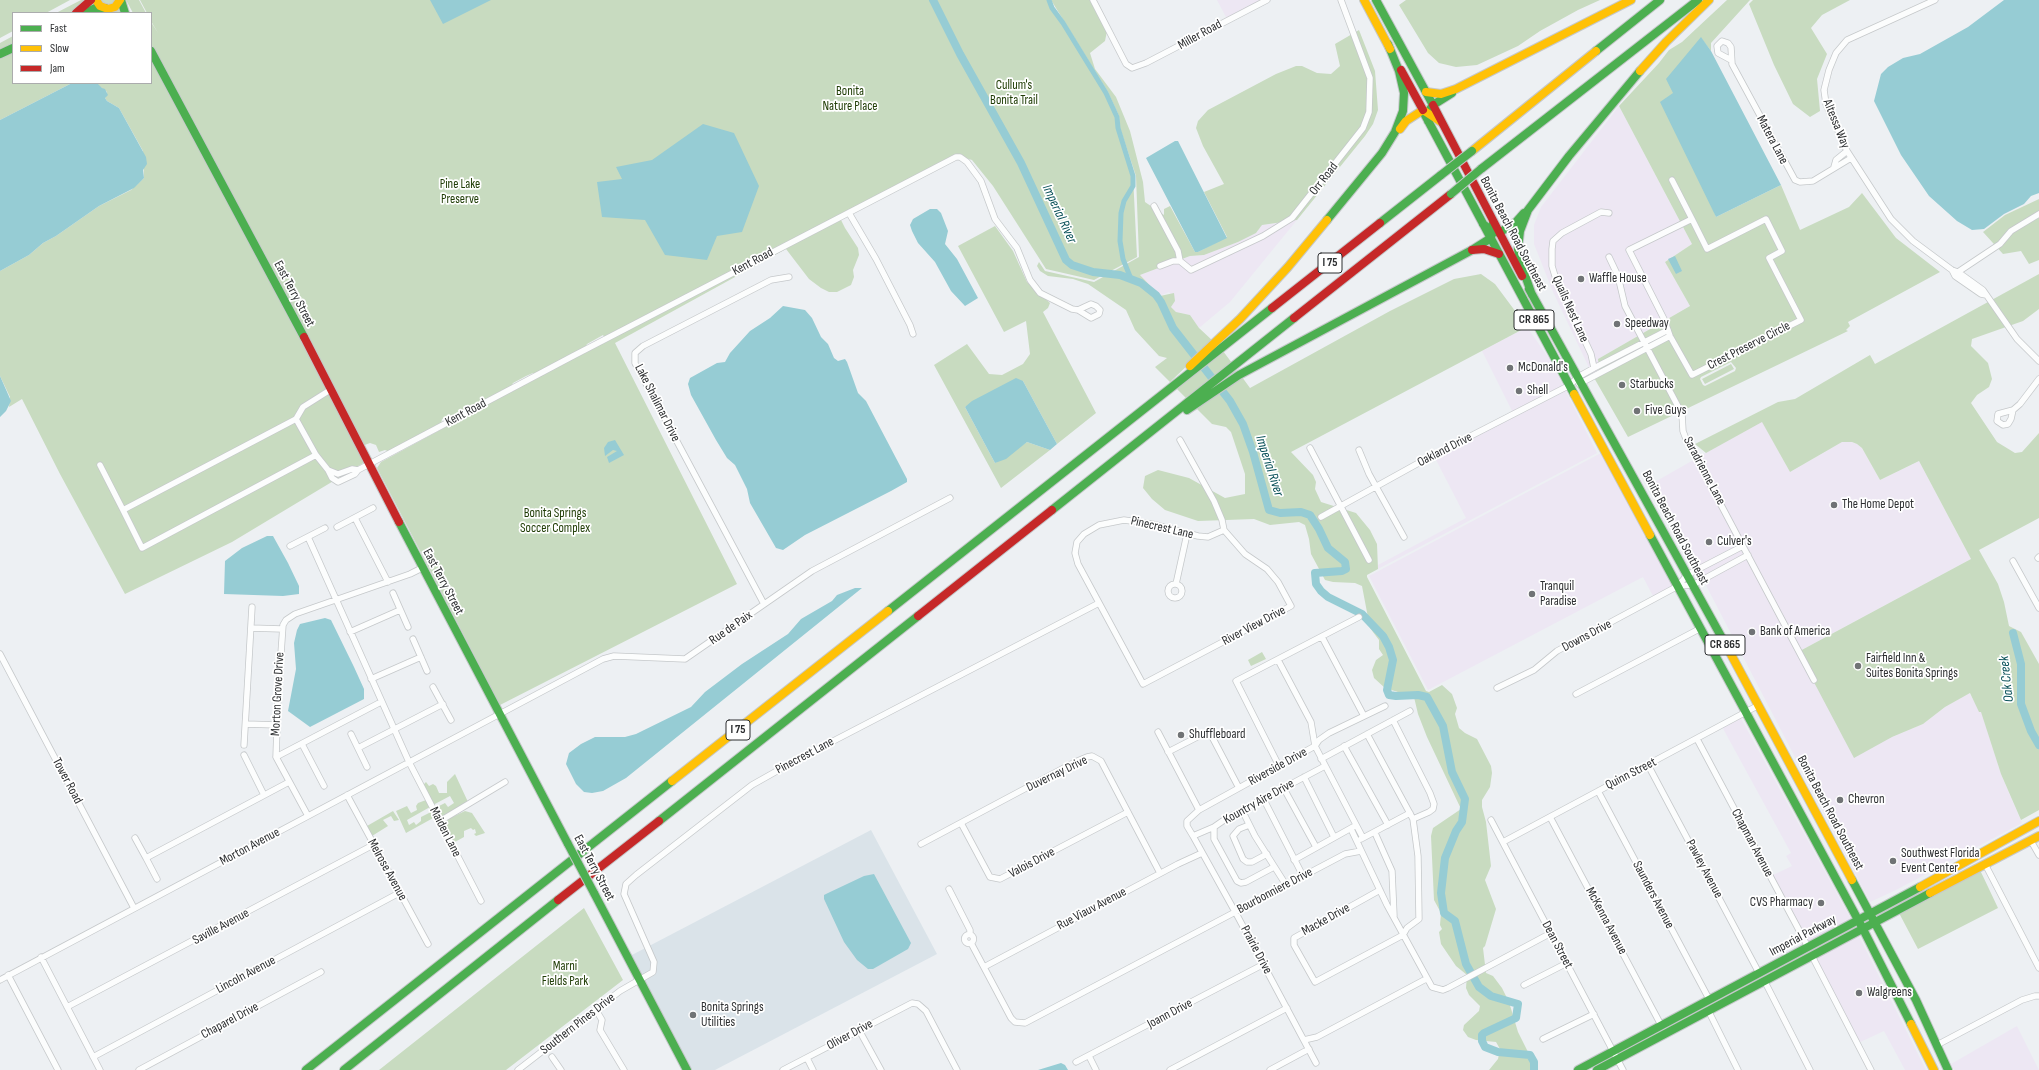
<!DOCTYPE html>
<html>
<head>
<meta charset="utf-8">
<style>
  body { margin:0 }
  #map { position:relative; width:2039px; height:1070px; overflow:hidden; background:#edf0f3; font-family:"Sofia Sans Condensed",sans-serif }
  canvas { display:block }
  .legend { position:absolute; left:12px; top:12px; width:140px; height:72px; box-sizing:border-box; background:#fff; border:1px solid #abacad; margin:0; padding:5px 7px; list-style:none; font-size:12px; color:#2d2f31 }
  .legend li { display:flex; align-items:center; gap:8px; height:20px }
  .legend b { width:20px; border:1px solid #abacad }
</style>
</head>
<body>
<div id="map">
<canvas width="2039" height="1070"></canvas>
<ul class="legend">
<li><b style="height:5px;background:#4caf50"></b>Fast</li>
<li><b style="height:5px;background:#ffc107"></b>Slow</li>
<li><b style="height:5px;background:#c62828"></b>Jam</li>
</ul>
</div>
<script>
const ctx = document.querySelector('canvas').getContext('2d');
ctx.lineJoin = 'round';
function fill(path, color) { ctx.fillStyle = color; ctx.fill(path, 'evenodd'); }
const poly = rows => new Path2D(rows.map(r => 'M' + r).join(''));
function strokePath(path, color, width, dash) { ctx.strokeStyle = color; ctx.lineWidth = width; ctx.lineCap = dash ? 'butt' : 'round'; ctx.setLineDash(dash || []); ctx.stroke(path); }
function label(font, color, halo, rows, align = 'center') {
  ctx.font = font + ' "Sofia Sans Condensed",sans-serif'; ctx.lineWidth = 3.5; ctx.setLineDash([]); ctx.textBaseline = 'middle'; ctx.strokeStyle = halo; ctx.fillStyle = color; for (const [text, x, y, turn = 0] of rows) {
    ctx.save(); ctx.translate(x, y); ctx.rotate((+turn || 0) * Math.PI / 180); ctx.textAlign = isNaN(turn) ? turn : align; if (halo) ctx.strokeText(text, 0, 0); ctx.fillText(text, 0, 0); ctx.restore();
  }
}
fill(poly([
  [1217,0,1263,0,1227,19],
  [1619,106,1692,244,1665,262,1690,306,1598,359,1599,369,1593,376,1553,292,1534,244,1534,225,1541,207],
  [1297,220,1230,302,1199,328,1190,315,1176,312,1171,307,1175,301,1169,292,1160,296,1140,275,1190,256,1204,255,1238,242,1256,233,1262,225],
  [1527,327,1550,360,1597,453,1378,569,1378,565,1466,518,1433,454,1512,411,1482,351],
  [1762,421,1790,472,1842,442,1852,442,1857,444,1862,448,1880,480,1919,461,1971,559,1798,652,1892,737,1923,724,1945,707,1969,693,1981,711,2001,774,2022,823,1896,890,1870,902,1653,483],
  [1601,453,1672,586,1653,596,1643,577,1428,690,1369,576],
  [1738,713,1852,921,1806,945,1771,876,1792,866,1786,856,1791,853,1720,723],
  [1858,934,1926,1070,1905,1070,1884,1031,1856,1044,1813,958],
  [2017,1026,2039,1070,1954,1070,1951,1064]
]), '#ede7f3');
fill(poly([
  [871,830,937,954,715,1070,690,1070,630,956]
]), '#dae3e9');
fill(poly([
  [0,0,70,0,46,13,13,13,13,31,0,38],
  [81,0,120,0,127,13,56,13],
  [126,0,139,0,146,13,133,13],
  [140,0,1049,0,1052,8,1063,23,1106,93,1117,117,1118,128,1133,176,1137,257,1094,280,1046,269,993,186,972,160,955,155,841,216,841,220,845,228,858,248,859,255,853,270,854,277,851,285,837,292,829,292,821,288,809,279,786,249,615,343,737,584,500,705,377,468,381,462,606,340,603,335,587,344,583,351,542,373,533,373,526,376,513,383,510,388,456,418,449,416,442,419,441,425,390,452,385,450,379,452,376,445,370,443,362,446,151,46,151,22,158,33,151,21,151,13,147,13],
  [1051,0,1094,0,1108,26,1105,41,1090,53,1095,69,1116,97,1130,131,1143,182,1145,202,1164,215,1164,209,1170,206,1195,252,1198,252,1227,237,1204,192,1224,184,1203,146,1196,128,1198,121,1208,110,1276,74,1296,66,1302,66,1317,73,1331,74,1340,66,1335,44,1359,30,1375,71,1378,110,1373,124,1365,136,1297,220,1262,225,1256,233,1238,242,1204,255,1190,256,1140,275,1160,296,1174,293,1175,301,1171,307,1176,312,1190,315,1199,328,1213,341,1170,382,1155,367,1167,358,1159,356,1135,330,1126,310,1088,284,1073,279,1048,276,1040,271,1037,266,1039,262,1045,271,1094,282,1139,257,1136,176,1120,128,1119,116,1108,92],
  [1406,0,1600,0,1578,10,1540,31,1518,46,1477,65,1456,67,1439,63,1428,53,1399,5],
  [1727,0,1750,0,1711,43,1711,51,1701,38,1673,93,1716,217,1781,185,1800,230,1849,207,1862,193,1896,238,1940,272,1848,322,1850,326,1846,330,1848,331,1628,437,1593,376,1599,369,1598,359,1690,306,1665,262,1692,244,1619,106,1659,63,1669,50,1682,42],
  [1731,362,1736,368,1735,371,1705,386,1703,385,1700,379,1701,377],
  [1753,0,1850,0,1822,15,1811,28,1827,54,1817,79,1820,111,1810,117,1793,104,1774,65,1749,4],
  [13,36,13,83,72,83,0,120,0,43],
  [151,57,365,462,232,542,125,594,60,474,22,399,9,407,10,397,0,376,0,271,29,255,43,243,56,236,99,206,131,190,144,178,143,151,119,108,107,101,105,98,107,92,96,84,151,83],
  [2039,199,2039,260,2029,264,2021,251,2003,254,1983,232,2005,215],
  [995,226,1013,251,1027,282,1050,303,1048,308,1043,312,1096,413,1057,444,1023,381,965,407,995,463,1027,442,1050,450,1001,488,934,365,967,344,989,374,1002,375,1023,364,1030,354,1026,321,1004,332,958,246],
  [1481,274,1495,284,1527,327,1291,452,1313,475,1316,482,1315,489,1321,502,1356,513,1370,530,1377,544,1378,569,1367,575,1367,577,1426,691,1429,692,1442,685,1452,694,1457,708,1455,714,1459,728,1465,733,1477,739,1491,766,1492,773,1490,787,1482,800,1482,807,1486,822,1491,866,1485,880,1496,909,1485,946,1483,948,1486,973,1493,976,1502,988,1509,1002,1518,1032,1537,1070,1489,1070,1498,1059,1500,1049,1496,1042,1476,1040,1468,1037,1463,1030,1464,1025,1479,1011,1480,1006,1469,995,1466,988,1467,975,1456,966,1441,944,1439,932,1442,929,1440,925,1441,913,1434,900,1431,836,1433,828,1461,809,1427,737,1418,714,1414,697,1385,688,1374,678,1372,670,1376,660,1383,655,1379,649,1379,640,1370,628,1362,586,1355,583,1333,582,1325,580,1311,554,1309,539,1305,525,1299,522,1270,525,1254,519,1198,521,1165,510,1152,499,1143,488,1145,476,1158,470,1189,478,1225,498,1245,494,1245,474,1231,432,1226,427,1212,424,1195,407,1242,377,1250,388,1390,311,1454,279],
  [2039,274,2039,309,2023,321,1972,339,1971,346,1988,363,1992,379,1989,387,1977,395,1971,403,1997,442,2015,453,2022,452,2039,433,2039,518,1979,550,1998,584,2004,602,2009,626,2021,632,2039,664,2039,810,2021,820,2001,774,1981,712,1979,712,1970,693,1945,707,1923,724,1892,737,1854,758,1798,652,1971,559,1919,461,1880,480,1862,448,1857,444,1852,442,1842,442,1790,472,1762,422,1706,453,1695,444,1778,402,1795,399,1870,355,1875,364],
  [1223,351,1232,363,1187,399,1176,388],
  [1731,364,1734,369,1705,384,1702,379],
  [1262,652,1266,659,1251,666,1248,660],
  [455,774,468,802,443,816,440,815,435,808,445,803,448,807,454,803,450,796,433,805,423,785,426,782,429,786,433,784,436,786,439,793,447,793,447,782],
  [426,800,430,807,407,820,409,825,414,822,416,825,421,821,421,817,429,813,432,812,435,817,406,833,396,811,407,806,411,813,417,810,416,806,418,803],
  [393,811,399,820,394,821,391,816,383,820,388,826,372,836,367,826],
  [465,811,472,813,485,833,476,836,474,834,476,833,475,829,473,830,471,828,464,831,464,837,453,843,443,825,446,820],
  [1980,870,1998,908,1918,949,1899,913],
  [584,908,623,980,506,1070,379,1070]
]), '#c8dbc0');
fill(poly([
  [430,0,491,0,443,24],
  [2004,0,2039,0,2039,193,2031,196,2024,204,2004,214,1984,229,1972,230,1957,221,1929,196,1901,155,1874,101,1881,74,1888,67,1903,58,1920,54,1968,27],
  [1701,37,1711,51,1781,185,1716,217,1660,102,1673,93,1666,79],
  [72,83,97,83,102,88,105,89,108,95,105,98,107,101,119,108,146,157,147,164,143,170,144,178,134,188,99,206,56,236,43,243,29,255,0,271,0,120],
  [703,124,734,133,759,186,742,232,717,236,707,260,665,255,645,220,602,217,597,182,622,179,616,167,652,160],
  [1175,141,1178,141,1227,238,1198,252,1195,252,1146,158],
  [930,209,937,209,941,213,948,231,945,244,957,259,978,298,965,306,951,291,935,262,918,243,912,231,910,225,913,219],
  [1675,256,1682,271,1676,274,1668,259],
  [783,306,805,310,812,318,821,337,828,344,834,358,838,361,845,359,847,362,858,393,866,401,907,479,907,482,891,491,805,535,783,550,776,548,750,503,747,489,735,465,727,458,716,440,691,395,688,384,690,378,717,363,725,362,730,353,750,331,770,318],
  [0,376,11,401,6,411,0,417],
  [1016,378,1023,381,1057,444,1050,450,1027,442,1006,459,995,463,965,407,972,401],
  [615,440,624,455,609,463,607,457,617,451,613,450,605,456,604,448,608,442],
  [267,536,273,536,288,563,299,586,299,594,283,596,224,594,225,561,242,548],
  [855,588,862,588,626,778,603,791,592,793,584,792,576,784,566,764,569,753,581,744,595,737,625,737,636,734,691,707,705,692,742,664,788,634,801,619,832,601,837,595],
  [325,618,331,620,354,667,364,689,364,699,310,727,288,711,296,669,294,643,297,630,300,624],
  [874,874,911,943,908,949,873,969,868,969,857,960,844,942,824,899,824,895,828,893,864,876],
  [1061,1063,1065,1065,1068,1070,1038,1070]
]), '#96ccd4');
strokePath(poly([
  [1049,0,1052,8,1063,23,1106,93,1117,117,1118,128,1133,176,1133,186,1124,201,1121,213,1120,241,1123,259,1131,279]
]), '#96ccd4', 5);
strokePath(poly([
  [933,0,960,54,1021,163,1066,260,1072,265,1093,272,1120,275,1141,283,1156,295,1161,302,1173,328,1230,401,1243,424,1253,452,1269,510,1280,513,1301,512,1310,515,1319,529,1328,548,1345,562,1346,569,1342,571,1315,573,1316,584,1321,591,1328,597,1362,614,1383,636,1389,647,1393,660,1387,690,1389,695,1396,696,1418,695,1427,697,1443,726,1452,772,1465,799,1462,822,1456,831,1445,858,1441,893,1444,913,1455,921,1466,964,1479,987,1491,996,1518,1004,1516,1018,1484,1033,1482,1035,1482,1041,1485,1047,1498,1052,1530,1055,1534,1062,1534,1070],
  [2013,633,2021,664,2021,704,2031,731,2039,745]
]), '#96ccd4', 8);
const street = poly([
  [1093,0,1126,64,1132,68,1146,63,1267,0],
  [1935,0,1847,40,1836,53,1829,70,1824,90,1826,104,1847,151,1891,219,1913,241,1952,270,1958,272,1983,290,2017,339,2039,361],
  [1731,60,1718,53,1717,46,1722,41,1728,43,1731,47,1732,64,1795,180,1800,182,1813,181,1851,158],
  [1834,167,1836,160,1847,151],
  [1672,180,1692,219],
  [1154,206,1178,251,1180,261],
  [849,213,876,259,910,325,913,334],
  [1692,219,1707,249,1766,219,1782,251,1769,258,1801,320,1692,375,1670,336,1664,319,1629,250,1692,219],
  [1609,257,1618,276,1625,306,1682,414,1683,431,1686,439,1814,680],
  [1160,266,1173,261,1180,261,1191,270,1263,236,1292,218,1363,128,1369,112,1370,78,1341,0],
  [1952,270,1955,276,1981,294,1986,295],
  [1958,272,2000,244,2011,231,2039,214],
  [1594,368,1591,354,1555,276,1552,266,1552,249,1553,241,1562,233,1601,212,1609,213],
  [1579,384,1670,336],
  [330,390,303,407,296,419,316,455,328,470,338,474,352,469,358,470,573,356,956,157,960,157,967,162,981,181,995,219,1017,248,1030,280,1040,293,1072,309,1078,310,1091,304,1096,306,1100,310,1099,314,1091,318,1078,310],
  [2013,410,2011,419,2008,424,2003,425,1997,421,1998,414,2013,410,2020,404,2039,379],
  [296,419,123,510,142,548,316,455],
  [1180,440,1214,501,1222,520,1224,530,1245,554,1267,569,1278,582,1291,606,1143,684,1078,564,1075,553,1077,542,1084,534,1099,525,1124,520,1152,524,1198,536,1208,537,1224,530],
  [1310,448,1369,560],
  [1359,450,1369,474,1404,537],
  [100,465,123,510],
  [328,470,332,478,338,482,355,474,358,470],
  [1321,517,1424,460,1570,385,1578,377,1594,368,1668,330],
  [355,518,388,582],
  [337,527,373,508],
  [308,537,409,762,481,901],
  [290,546,325,528],
  [2038,558,2039,557],
  [2013,561,2039,608],
  [1176,584,1187,534],
  '1168 591a7 7 0 1 1 14 0a7 7 0 1 1-14 0Z',
  [1678,586,1693,585,1748,555],
  [393,593,408,627],
  [764,604,635,363,635,353,643,346,771,280,789,277],
  [251,628,282,629],
  [350,632,400,610],
  [1322,637,1364,716],
  [413,639,427,671],
  [0,654,134,908],
  [1278,660,1311,722,1315,746,1363,838],
  [371,679,421,657],
  [433,687,451,720],
  [1497,688,1534,670,1557,651,1678,586,1687,575,1743,546],
  [1576,694,1701,628],
  [1393,720,1430,793,1434,804,1433,809,1429,812,1413,819],
  [246,724,277,725],
  [1158,732,1199,810],
  [351,734,367,767],
  [1367,734,1413,819,1418,856,1419,919,1407,928,1403,935,1315,982,1294,945,1294,938,1380,890],
  [1697,739,1808,947],
  [302,744,324,786],
  [244,745,252,607],
  [1344,746,1388,825],
  [358,748,443,704],
  [1168,752,1209,731,1239,788],
  [244,755,264,795],
  [276,757,381,702],
  [1321,759,1410,711],
  [1648,765,1759,973],
  [1279,766,1236,681,1359,617],
  [1304,777,1334,837],
  [1283,787,1316,847],
  [1598,791,1709,999],
  [347,795,428,944],
  [1263,798,1303,876],
  [1242,810,1255,836,1286,885],
  [308,816,276,757,278,696,283,625,286,620,295,614,410,574,422,568],
  [1550,817,1661,1025],
  [1491,820,1623,1070],
  [440,821,505,782],
  [961,823,990,877,1000,879,1128,812],
  [1249,825,1239,829,1233,836,1243,859,1247,862,1252,862,1267,854],
  [1214,827,1214,839,1237,881,1241,883,1246,882,1274,867],
  [1351,829,1387,905,1432,987,1443,990,1448,988,1551,933],
  [1375,833,1392,871,1394,916],
  [1193,836,1214,827,1227,818,1325,766],
  [135,838,146,858,289,782],
  [1361,839,1410,813],
  [2031,841,2039,855],
  [1503,842,1759,705],
  [921,844,1075,762,1087,757,1092,756,1101,761,1160,873],
  [146,858,157,879],
  [1294,860,1353,827],
  [1985,864,2039,968],
  [949,889,970,930,970,934],
  '964.5 939a4.5 4.5 0 1 1 9 0a4.5 4.5 0 1 1-9 0Z',
  [971,943,1011,1018,1015,1022,1025,1023,1345,854,1361,851],
  [1812,956,1871,1070],
  [41,957,100,1070],
  [984,967,1178,864,1202,853],
  [8,975,58,1070],
  [0,980,603,659,614,656,685,659,812,571,950,498],
  [1765,982,1810,1070],
  [1524,985,1567,963],
  [67,1007,373,845],
  [596,1010,602,1020,600,1030,624,1070],
  [1709,1012,1738,1070],
  [859,1030,881,1070],
  [1543,1039,1594,1014],
  [1304,1040,1317,1037,1426,979],
  [1937,1045,2022,1000,2035,996,2039,996],
  [1089,1056,1096,1070],
  [93,1057,399,893],
  [552,1057,561,1070],
  [807,1058,813,1070],
  [1076,1062,1264,964],
  [1316,1063,1238,917,1193,836,1187,826,1187,821,1199,810,1315,746,1319,740,1329,733,1385,706],
  [139,1070,321,972],
  [518,1070,620,991,653,972,654,962,624,894,626,884,636,875,752,785,791,763,1099,603],
  [783,1070,912,1003,918,1004,926,1011,957,1070],
  [1170,1070,1287,1008],
  [1270,1070,1309,1049]
]);
const fast = poly([
  [121,0,125,13],
  [1376,0,1433,105],
  [85,13,95,8,105,8],
  [151,51,304,337],
  [1596,51,1660,0],
  [0,54,13,48],
  [1425,115,1574,394],
  [1428,121,1428,112,1433,105,1452,93],
  [1481,169,1698,0],
  [1327,220,1382,153,1395,132,1403,111,1404,93,1399,71,1388,44],
  [1380,223,1441,175],
  [1483,224,1492,231,1499,233,1516,222,1524,213],
  [1529,289,1727,647],
  [1532,295,1520,261,1518,249,1520,231,1528,210,1569,156,1640,71],
  [1187,410,1239,375,1472,250,1491,238,1493,223],
  [1052,510,1294,318],
  [399,522,568,844],
  [1650,535,1863,929,1911,1024],
  [888,611,1272,308],
  [659,821,918,616],
  [1852,880,1916,1000,1948,1070],
  [594,893,687,1070],
  [306,1070,672,781],
  [344,1070,558,900],
  [1578,1070,1920,887],
  [1597,1070,1930,893]
]);
const slow = poly([
  [96,0,100,6,108,9,115,7,120,0],
  [1364,0,1390,49],
  [1640,71,1666,42,1709,0],
  [1426,92,1441,94,1456,89,1631,0],
  [1400,129,1406,121,1423,110,1441,122],
  [1472,151,1596,51],
  [1190,366,1240,319,1288,267,1327,220],
  [1574,394,1650,535],
  [1727,647,1852,880],
  [672,781,888,611],
  [1920,887,2039,821],
  [1930,893,2039,836],
  [1911,1024,1934,1070]
]);
const jam = poly([
  [76,13,91,0],
  [1401,70,1423,110],
  [1433,105,1522,276],
  [1472,250,1484,249,1499,254],
  [1272,308,1380,223],
  [1294,318,1451,194],
  [304,337,399,522],
  [918,616,1052,510],
  [558,900,659,821]
]);
strokePath(street, '#c5c8ca', 7);
strokePath(fast, '#c5c8ca', 10);
strokePath(slow, '#c5c8ca', 10);
strokePath(jam, '#c5c8ca', 10);
strokePath(street, '#fcfdfd', 5.5);
strokePath(fast, '#4caf50', 8);
strokePath(slow, '#ffc107', 8);
strokePath(jam, '#c62828', 8);
const fastBridge = poly([
  [1441,175,1472,151],
  [1451,194,1481,169],
  [568,844,594,893]
]);
strokePath(fastBridge, '#c5c8ca', 10, []);
strokePath(fastBridge, '#4caf50', 8);
for (const [x, y, r, color] of [
  [1581,279,4,"#707375"],
  [1617,324,4,"#707375"],
  [1510,368,4,"#707375"],
  [1622,385,4,"#707375"],
  [1519,391,4,"#707375"],
  [1637,411,4,"#707375"],
  [1834,505,4,"#707375"],
  [1709,542,4,"#707375"],
  [1532,594,4,"#707375"],
  [1752,632,4,"#707375"],
  [1858,666,4,"#707375"],
  [1181,735,4,"#707375"],
  [1840,800,4,"#707375"],
  [1893,861,4,"#707375"],
  [1821,903,4,"#707375"],
  [1859,993,4,"#707375"],
  [693,1015,4,"#707375"]
]) { const dot = new Path2D(); dot.arc(x, y, r, 0, 2 * Math.PI); ctx.fillStyle = color; ctx.fill(dot); strokePath(dot, '#fff', 1.5); }
for (const [x, y, w] of [
  [1330,263,24],
  [1534,320,40],
  [1725,645,40],
  [738,730,24]
]) { const box = new Path2D(); box.roundRect(x - w / 2, y - 10, w, 20, 3); ctx.fillStyle = '#fff'; ctx.fill(box); strokePath(box, '#2d2f31', 1); }
label('bold 12px', '#2d2f31', null, [
  ["I 75",1330,263],
  ["CR 865",1534,320],
  ["CR 865",1725,645],
  ["I 75",738,730]
]);
label('13px', '#2d2f31', '#fff', [
  ["Miller Road",1200,35,-29],
  ["Altessa Way",1836,124,68],
  ["Matera Lane",1772,140,62],
  ["Orr Road",1324,179,-52],
  ["Bonita Beach Road Southeast",1513,234,62],
  ["Kent Road",753,262,-28],
  ["East Terry Street",294,294,62],
  ["Quails Nest Lane",1570,309,66],
  ["Crest Preserve Circle",1749,346,-27],
  ["Lake Shalimar Drive",657,403,63],
  ["Kent Road",466,413,-28],
  ["Oakland Drive",1445,450,-27],
  ["Saradrienne Lane",1704,471,62],
  ["Pinecrest Lane",1162,528,13],
  ["Bonita Beach Road Southeast",1675,528,62],
  ["East Terry Street",443,582,62],
  ["River View Drive",1254,626,-28],
  ["Rue de Paix",731,628,-35],
  ["Downs Drive",1587,636,-28],
  ["Morton Grove Drive",278,694,-87],
  ["Pinecrest Lane",805,756,-28],
  ["Riverside Drive",1278,767,-29],
  ["Duvernay Drive",1057,774,-26],
  ["Quinn Street",1631,774,-27],
  ["Tower Road",67,781,62],
  ["Kountry Aire Drive",1259,802,-29],
  ["Bonita Beach Road Southeast",1830,813,62],
  ["Maiden Lane",445,832,63],
  ["Chapman Avenue",1752,843,62],
  ["Morton Avenue",250,847,-28],
  ["Valois Drive",1032,863,-28],
  ["East Terry Street",594,868,62],
  ["Pawley Avenue",1704,869,62],
  ["Melrose Avenue",387,870,61],
  ["Bourbonniere Drive",1275,891,-28],
  ["Saunders Avenue",1653,895,62],
  ["Rue Viauv Avenue",1092,909,-28],
  ["Macke Drive",1326,920,-29],
  ["McKenna Avenue",1606,921,62],
  ["Saville Avenue",221,927,-28],
  ["Imperial Parkway",1803,936,-28],
  ["Dean Street",1557,945,62],
  ["Prairie Drive",1256,950,62],
  ["Lincoln Avenue",246,975,-28],
  ["Joann Drive",1170,1014,-28],
  ["Chaparel Drive",230,1021,-28],
  ["Southern Pines Drive",578,1024,-38],
  ["Oliver Drive",850,1035,-28]
]);
label('13px', '#203d06', '#fff', [
  ["Cullum's",1014,86],
  ["Bonita Trail",1014,101],
  ["Bonita",850,92],
  ["Nature Place",850,107],
  ["Pine Lake",460,185],
  ["Preserve",460,200],
  ["Bonita Springs",555,514],
  ["Soccer Complex",555,529],
  ["Marni",565,967],
  ["Fields Park",565,982]
]);
label('13px', '#2d2f31', '#fff', [
  ["Waffle House",1589,279],
  ["Speedway",1625,324],
  ["McDonald's",1518,368],
  ["Starbucks",1630,385],
  ["Shell",1527,391],
  ["Five Guys",1645,411],
  ["The Home Depot",1842,505],
  ["Culver's",1717,542],
  ["Tranquil",1540,587],
  ["Paradise",1540,602],
  ["Bank of America",1760,632],
  ["Fairfield Inn &",1866,659],
  ["Suites Bonita Springs",1866,674],
  ["Shuffleboard",1189,735],
  ["Chevron",1848,800],
  ["Southwest Florida",1901,854],
  ["Event Center",1901,869],
  ["CVS Pharmacy",1813,903,"right"],
  ["Walgreens",1867,993],
  ["Bonita Springs",701,1008],
  ["Utilities",701,1023]
], 'left');
label('italic 14px', '#085058', '#fff', [
  ["Imperial River",1059,214,65],
  ["Imperial River",1269,466,72],
  ["Oak Creek",2007,679,-96]
]);
</script>
</body>
</html>
